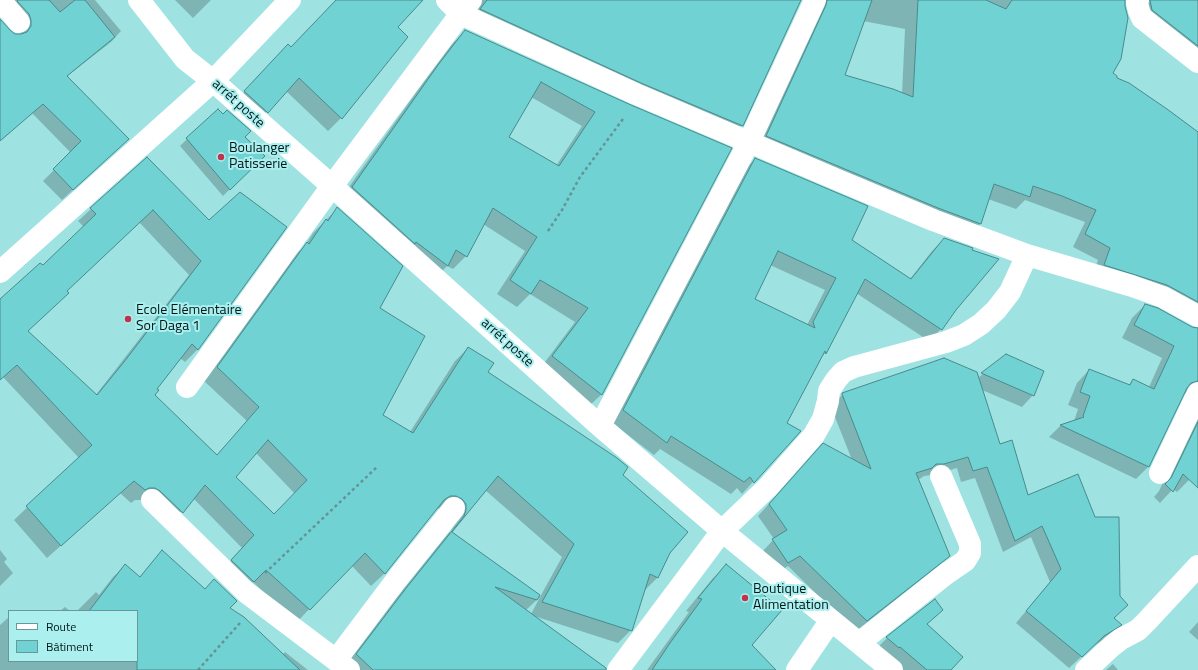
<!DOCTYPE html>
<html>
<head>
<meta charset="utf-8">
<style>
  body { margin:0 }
  #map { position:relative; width:1198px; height:670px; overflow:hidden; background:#9fe2e2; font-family:"Titillium Web",sans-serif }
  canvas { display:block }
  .legend { position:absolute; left:8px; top:610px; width:130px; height:52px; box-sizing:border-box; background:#acefef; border:1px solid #679999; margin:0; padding:5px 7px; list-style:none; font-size:12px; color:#001718 }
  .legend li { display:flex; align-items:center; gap:8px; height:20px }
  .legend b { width:20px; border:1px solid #679999 }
</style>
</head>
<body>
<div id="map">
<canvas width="1198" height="670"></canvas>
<ul class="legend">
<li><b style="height:5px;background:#fff"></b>Route</li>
<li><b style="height:11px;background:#71d2d4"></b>Bâtiment</li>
</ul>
</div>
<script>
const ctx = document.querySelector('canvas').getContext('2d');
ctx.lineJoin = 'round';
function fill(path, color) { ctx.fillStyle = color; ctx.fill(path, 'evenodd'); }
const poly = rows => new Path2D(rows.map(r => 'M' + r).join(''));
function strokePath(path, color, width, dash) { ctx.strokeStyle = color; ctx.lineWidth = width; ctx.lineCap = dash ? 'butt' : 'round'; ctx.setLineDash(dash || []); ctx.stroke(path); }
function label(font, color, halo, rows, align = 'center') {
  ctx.font = font + ' "Titillium Web",sans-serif'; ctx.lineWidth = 4; ctx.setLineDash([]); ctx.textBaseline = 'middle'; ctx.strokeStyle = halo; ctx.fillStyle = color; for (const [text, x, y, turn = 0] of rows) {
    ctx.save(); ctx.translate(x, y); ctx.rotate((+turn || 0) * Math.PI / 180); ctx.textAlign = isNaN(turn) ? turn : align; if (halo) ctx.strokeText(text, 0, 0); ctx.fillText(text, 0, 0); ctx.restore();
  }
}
fill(poly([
  [10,0,95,0,121,31,111,42,66,77,128,139,62,200,43,181,71,153,32,113,0,141,0,21,14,35,21,35,21,30],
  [175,0,211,0,193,18],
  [337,0,422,0,396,27,407,37,341,118,328,131,286,91,254,125,232,105,276,58,291,48],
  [473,0,800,0,742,125,729,138,468,22],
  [802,0,1198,0,1198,68,1129,0,1125,0,1112,74,1116,78,1167,110,1198,132,1198,327,1196,322,1092,277,1098,260,1073,247,1085,222,1025,200,1016,209,988,199,980,224,967,236,754,148,807,1],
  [863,21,905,29,902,94,844,76],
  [465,31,630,106,602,394,588,407,539,370,575,322,530,294,517,307,497,294,525,251,483,224,466,256,453,269,447,266,434,279,339,201,425,80,452,44],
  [531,97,582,126,556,166,508,137],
  [244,137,263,156,223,196,180,146,187,139],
  [147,158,209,221,198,349,185,362,180,358,156,389,154,395,217,456,247,421,204,381,294,256,305,246,313,233,337,209,379,308,382,415,410,432,455,361,468,348,487,372,622,475,669,552,657,578,644,591,631,630,618,643,534,616,605,670,352,670,346,665,394,601,451,530,454,524,442,508,436,509,384,574,371,586,351,565,296,623,253,582,240,595,219,574,242,548,193,498,169,525,141,500,135,500,131,503,120,493,47,558,14,520,79,458,3,377,0,380,0,300,43,266,84,227,78,221],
  [139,222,189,275,95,396,27,331,66,291],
  [256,453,295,494,274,515,235,477],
  [485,490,562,557,540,597,450,532],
  [540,597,531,614,526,610],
  [755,159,850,241,910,279,932,251,944,239,955,309,941,329,929,341,856,293,825,353,820,359,785,424,799,431,742,494,737,488,731,494,660,449,654,455,611,422,743,171],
  [770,265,825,290,807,325,754,300],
  [1145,305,1192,328,1198,330,1198,404,1190,394,1183,393,1148,467,1136,479,1049,437,1061,425,1074,421,1078,409,1068,405,1077,383,1089,370,1128,386,1133,380,1149,387,1162,358,1122,338,1132,318],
  [1006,355,1033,395,1022,407,982,390,999,446,1028,496,1113,618,1120,625,1109,636,1092,647,1069,668,1016,623,1050,582,1031,537,1003,552,975,478,961,482,957,468,932,475,924,476,918,480,949,556,937,567,855,632,788,566,776,574,762,552,774,539,758,516,812,456,852,460,831,407,843,394,978,378],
  [1198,407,1198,464,1189,480,1177,492,1173,489,1160,503,1154,497,1159,491,1197,412],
  [0,550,7,559,4,562,13,573,0,586],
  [162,551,205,590,282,655,285,652,308,670,0,670,0,625,9,617,9,661,137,661,137,611,77,611,96,592,99,595,113,577,125,566,139,578],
  [726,566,751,645,775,670,647,670,689,612,686,611,713,578],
  [935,600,942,610,926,625,950,670,898,670,874,651,887,638],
  [65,607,70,611,60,611],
  [1198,622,1198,640,1189,632],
  [1113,664,1118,670,1106,670]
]), '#0003');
const building = poly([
  [18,0,49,0,60,12,75,0,85,0,115,37,67,76,129,139,73,190,53,169,81,141,43,104,0,141,0,19,10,30,15,34,21,34,27,32,31,26,31,20,29,14,17,1,18,0],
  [336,0,423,0,398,27,408,37,342,119,299,78,268,113,244,91,288,44,291,47,336,0],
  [487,0,801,0,743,126,641,83,480,9,487,0],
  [827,0,872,0,845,75,893,89,913,97,918,0,986,0,1006,9,1012,0,1125,0,1125,6,1128,18,1121,59,1113,73,1117,76,1117,78,1129,83,1167,109,1198,132,1198,302,1167,285,1104,265,1110,248,1085,234,1096,210,1062,196,1033,186,1030,197,994,184,981,224,938,208,766,136,826,5,827,0],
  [1150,0,1198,0,1198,46,1152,10,1150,0],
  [465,30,631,105,732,148,602,395,552,356,588,308,540,280,531,294,510,280,537,237,493,208,467,257,456,250,448,266,416,242,415,244,352,187,438,65,465,30],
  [541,82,595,112,559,166,509,137,541,82],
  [218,109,223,114,227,110,251,131,245,137,265,156,230,190,186,138,218,109],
  [147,157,209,220,240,192,287,227,198,350,192,344,157,389,159,390,155,395,217,455,259,407,217,367,307,242,309,244,326,219,328,221,337,207,403,266,380,308,425,336,383,415,413,433,468,347,494,363,488,372,617,458,628,467,623,475,688,532,670,553,658,578,650,574,632,631,542,602,574,544,498,476,452,532,540,595,537,600,495,587,606,668,606,670,373,670,356,654,407,587,464,516,466,510,466,504,462,499,456,496,450,496,444,500,385,574,365,553,310,610,266,570,254,582,231,560,254,535,205,485,183,513,160,491,155,488,149,488,145,490,134,481,61,546,26,506,92,445,17,365,0,380,0,299,40,263,43,265,96,214,90,208,147,157],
  [153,210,201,261,124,362,97,395,28,331,69,293,67,291,153,210],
  [268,440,307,480,274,514,236,477,268,440],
  [755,158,868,206,852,240,911,279,944,238,973,248,972,250,999,259,956,310,942,330,865,279,826,354,825,351,787,423,801,431,754,483,750,477,744,482,671,436,667,443,623,410,755,158],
  [778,251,836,278,813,322,815,328,755,299,778,251],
  [1145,304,1158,308,1192,327,1198,328,1198,381,1191,383,1187,388,1149,467,1060,425,1084,417,1083,416,1090,396,1080,392,1089,369,1130,385,1133,379,1154,389,1174,346,1134,325,1145,304],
  [1006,354,1044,371,1034,396,981,373,1006,354],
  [944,358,977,372,1000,444,1012,440,1028,495,1078,474,1095,517,1119,517,1120,596,1128,605,1114,618,1122,625,1104,636,1082,657,1026,611,1061,569,1042,526,1015,541,987,467,973,471,968,457,944,464,936,464,932,468,916,473,950,556,867,621,800,556,788,563,772,539,787,530,769,504,823,443,871,469,842,394,842,393,944,358],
  [1198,422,1198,488,1183,474,1173,492,1165,484,1171,478,1198,422],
  [162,550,205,589,214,579,237,601,230,608,244,617,300,670,137,670,137,611,89,611,125,564,140,577,162,550],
  [726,564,782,610,752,645,776,670,652,670,670,643,702,599,698,598,726,564],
  [935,599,943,610,927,624,963,657,951,670,927,670,900,647,899,648,886,637,935,599]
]);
fill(building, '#71d2d4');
strokePath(building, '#488a8b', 1);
strokePath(poly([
  [548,231,562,210,580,177,623,119],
  [265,573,377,467],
  [198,670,240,623]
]), '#639595', 2.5, [3, 3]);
strokePath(poly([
  [0,0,19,22],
  [139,0,185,59,213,81,332,186,600,426,722,531,892,670],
  [447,0,461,14,636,94,838,180,933,220,1027,255,1132,286,1163,297,1198,316],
  [1138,0,1137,3,1139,11,1142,18,1198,62],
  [0,272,213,81,290,0],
  [187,387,332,186,471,0],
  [600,426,749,142,815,0],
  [1160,473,1198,393],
  [152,500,247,593,349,670],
  [859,643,946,574,965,561,970,553,970,544,941,476],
  [336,660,397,579,454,508],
  [618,670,722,531,768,487,814,435,823,419,828,401,829,391,836,380,843,372,854,367,946,342,964,335,981,324,996,310,1010,292,1027,255],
  [797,670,831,620],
  [1086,670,1112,646,1121,639,1138,630,1147,621,1198,566]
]), '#fff', 22);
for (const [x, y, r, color] of [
  [221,157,4,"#c2324a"],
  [128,319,4,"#c2324a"],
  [745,598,4,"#c2324a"]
]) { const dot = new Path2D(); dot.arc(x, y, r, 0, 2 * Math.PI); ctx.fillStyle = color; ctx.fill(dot); strokePath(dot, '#acefef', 1.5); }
label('14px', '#001718', '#acefef', [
  ["arrét poste",238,104,42],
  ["arrét poste",507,343,42]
]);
label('14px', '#001718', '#acefef', [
  ["Boulanger",229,149],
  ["Patisserie",229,165],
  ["Ecole Elémentaire",136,311],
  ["Sor Daga 1",136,327],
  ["Boutique",753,590],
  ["Alimentation",753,606]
], 'left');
</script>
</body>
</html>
